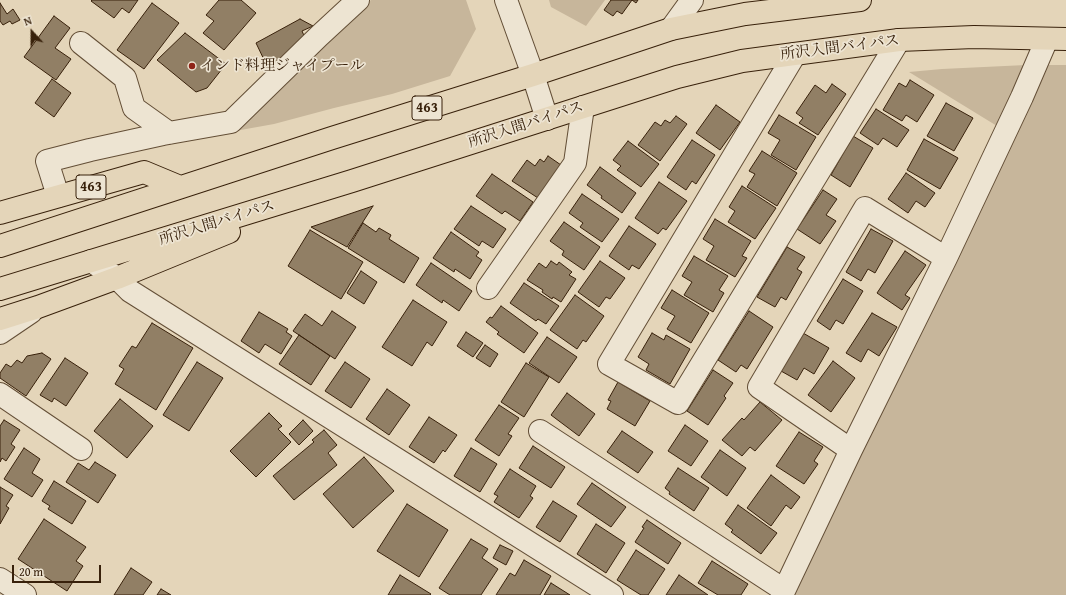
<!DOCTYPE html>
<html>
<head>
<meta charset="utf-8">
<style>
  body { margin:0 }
  #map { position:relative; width:1066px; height:595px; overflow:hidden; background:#e4d5b9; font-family:"Gentium Book Plus",serif }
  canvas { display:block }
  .north { position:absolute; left:12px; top:12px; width:40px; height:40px; -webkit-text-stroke:3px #ede4d2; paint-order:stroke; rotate:339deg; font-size:11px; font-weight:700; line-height:16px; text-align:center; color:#38210b }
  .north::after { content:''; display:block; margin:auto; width:14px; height:18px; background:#38210b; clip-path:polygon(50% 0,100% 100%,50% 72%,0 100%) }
  .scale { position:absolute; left:12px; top:565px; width:89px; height:18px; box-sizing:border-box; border:2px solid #38210b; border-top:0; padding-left:5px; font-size:12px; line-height:14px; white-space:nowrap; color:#38210b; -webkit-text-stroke:3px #ede4d2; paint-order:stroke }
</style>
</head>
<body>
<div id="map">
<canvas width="1066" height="595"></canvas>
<div class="north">N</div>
<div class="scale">20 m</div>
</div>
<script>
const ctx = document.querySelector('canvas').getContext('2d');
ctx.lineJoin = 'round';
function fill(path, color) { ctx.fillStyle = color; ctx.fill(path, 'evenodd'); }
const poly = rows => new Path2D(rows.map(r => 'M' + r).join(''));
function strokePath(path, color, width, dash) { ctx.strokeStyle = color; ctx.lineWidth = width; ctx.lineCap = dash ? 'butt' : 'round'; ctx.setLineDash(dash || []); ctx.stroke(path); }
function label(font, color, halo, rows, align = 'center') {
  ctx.font = font + ' "Gentium Book Plus","Noto Serif JP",serif'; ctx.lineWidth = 3.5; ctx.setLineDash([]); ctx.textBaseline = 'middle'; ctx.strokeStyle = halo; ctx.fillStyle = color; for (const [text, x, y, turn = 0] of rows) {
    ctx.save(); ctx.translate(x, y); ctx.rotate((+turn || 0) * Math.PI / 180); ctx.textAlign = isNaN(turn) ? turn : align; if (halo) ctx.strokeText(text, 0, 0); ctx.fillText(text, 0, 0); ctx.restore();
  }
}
fill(poly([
  [371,0,466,0,476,29,450,76,392,94,334,108,274,124,235,131,277,88],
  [549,0,605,0,586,26,551,7],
  [1026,65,997,126,909,72,942,69],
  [1047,65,1066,65,1066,595,792,595]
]), '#c7b69b');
const building = poly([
  [92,0,138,0,129,13,122,8,114,18,91,1,92,0],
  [219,0,241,0,256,13,224,50,203,33,214,21,206,15,219,0],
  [611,0,638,0,636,3,632,0,622,14,617,11,613,16,604,10,611,0],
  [0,3,7,14,13,9,20,20,12,24,10,21,3,25,0,21,0,3],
  [152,3,179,23,144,69,117,50,152,3],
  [54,16,70,28,55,48,71,59,56,80,24,57,54,16],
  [300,19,313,26,302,31,305,38,278,63,268,68,256,43,300,19],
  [185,33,226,64,207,88,196,92,157,60,185,33],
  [52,79,71,93,54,117,35,103,52,79],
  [910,80,934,95,917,122,906,115,902,121,883,110,899,83,906,87,910,80],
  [832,84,846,94,818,135,799,123,803,118,796,113,815,85,826,93,832,84],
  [946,103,973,118,954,151,927,136,946,103],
  [716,105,740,122,720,150,696,133,716,105],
  [876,109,909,130,897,147,883,138,878,145,860,133,876,109],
  [779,115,816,137,796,170,771,155,780,140,768,133,779,115],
  [676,116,687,124,660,161,638,145,655,122,661,126,665,120,670,123,676,116],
  [853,136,873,148,850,187,831,175,853,136],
  [924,139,958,158,940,189,907,170,924,139],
  [692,140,715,155,696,184,692,181,686,190,667,177,692,140],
  [628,141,659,164,641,187,617,170,621,166,613,160,628,141],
  [762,151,797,173,777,206,747,187,755,174,749,171,762,151],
  [548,156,561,165,538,198,512,181,527,160,535,166,540,159,544,162,548,156],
  [600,167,636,193,622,213,601,198,602,196,587,185,600,167],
  [906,173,935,193,925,207,916,201,908,213,888,199,906,173],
  [492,174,533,202,520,221,505,211,502,214,476,196,492,174],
  [659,182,687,201,666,230,663,228,658,234,635,218,659,182],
  [742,186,776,208,755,239,728,222,735,211,729,207,742,186],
  [823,190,837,199,826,215,836,221,820,244,797,229,823,190],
  [582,194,619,219,602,242,580,227,583,223,569,213,582,194],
  [373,206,347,247,311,227,373,206],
  [471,206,506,229,493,248,482,241,479,246,454,229,471,206],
  [715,219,751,241,742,256,747,258,735,277,706,260,714,246,703,239,715,219],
  [564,222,600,247,584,270,562,255,564,251,550,241,564,222],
  [363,223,376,232,379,228,391,235,389,239,419,258,404,283,348,248,363,223],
  [629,226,656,244,639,269,632,265,629,270,609,256,629,226],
  [871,229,893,241,875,273,868,269,861,281,846,272,871,229],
  [310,230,363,262,341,299,288,266,310,230],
  [451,232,479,252,476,256,482,260,470,279,455,269,454,272,433,258,451,232],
  [787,247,805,257,797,269,802,272,786,300,781,297,775,307,757,297,787,247],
  [905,251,926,265,905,295,910,298,902,310,877,293,905,251],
  [694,256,728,276,719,290,724,293,713,312,684,295,692,282,682,276,694,256],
  [551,261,557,265,559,262,572,272,569,275,576,279,561,302,553,297,552,299,542,292,543,290,527,280,539,263,546,268,551,261],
  [600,261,625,278,610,299,606,297,599,307,578,292,600,261],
  [431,263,472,291,459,311,443,300,442,303,416,285,431,263],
  [361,271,377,282,364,304,347,293,361,271],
  [843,279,863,291,843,324,836,320,830,330,817,321,843,279],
  [524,283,559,306,546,324,538,319,536,321,510,303,524,283],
  [672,290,709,313,691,343,667,329,675,316,661,308,672,290],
  [575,295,604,316,586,342,583,340,577,349,550,330,575,295],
  [413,300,447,322,432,346,427,342,412,366,382,347,413,300],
  [501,306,538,333,524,353,497,334,499,332,486,322,490,317,492,318,501,306],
  [332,311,356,327,335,359,293,331,305,314,322,326,332,311],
  [749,311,773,327,747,369,741,365,736,372,718,360,749,311],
  [259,312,288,329,286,332,292,336,281,354,265,344,259,353,241,341,259,312],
  [872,313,897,327,879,356,868,349,861,362,846,353,872,313],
  [152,323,193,348,156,410,115,384,124,369,119,366,132,346,136,348,152,323],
  [466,332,483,343,473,357,457,346,466,332],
  [652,333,664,340,666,335,690,349,670,384,646,370,649,364,638,357,652,333],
  [803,333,829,348,814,374,804,368,797,380,781,371,803,333],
  [299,335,330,356,311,385,279,364,299,335],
  [547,337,577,357,559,383,529,363,547,337],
  [485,345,498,354,490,367,476,358,485,345],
  [42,353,51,359,26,396,0,378,0,373,6,364,11,367,17,360,22,363,27,356,42,353],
  [65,358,88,373,66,406,54,398,52,402,40,395,65,358],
  [833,361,855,378,831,412,808,395,833,361],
  [197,362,223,378,189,431,163,415,197,362],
  [345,362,370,379,351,408,325,391,345,362],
  [526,363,549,377,524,417,501,402,526,363],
  [713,370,733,383,724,396,726,398,708,425,687,411,713,370],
  [618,382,650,401,635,426,607,409,611,401,608,400,618,382],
  [387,389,410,405,389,435,366,419,387,389],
  [567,393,595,414,579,436,551,415,567,393],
  [120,399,153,426,127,458,94,431,120,399],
  [760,402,782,420,755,451,750,447,742,456,722,440,742,418,744,420,760,402],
  [499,405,519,418,508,434,512,436,499,456,475,440,499,405],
  [269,413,282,426,278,429,291,442,256,477,230,451,269,413],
  [429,417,457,435,445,452,443,450,434,463,409,447,429,417],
  [4,420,20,430,11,444,15,447,6,461,2,458,0,462,0,426,4,420],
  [303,420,313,431,299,445,289,434,303,420],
  [685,425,708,441,691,466,668,451,685,425],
  [324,430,337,445,328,453,337,465,294,500,273,476,314,442,312,440,324,430],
  [622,431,653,452,638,473,607,452,622,431],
  [799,432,823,447,814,461,818,464,804,484,776,466,799,432],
  [533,446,565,467,551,488,519,468,533,446],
  [24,448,40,459,32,473,43,480,32,497,4,479,24,448],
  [471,448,497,464,480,492,454,476,471,448],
  [720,450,746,468,727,496,701,477,720,450],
  [364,457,394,491,353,528,323,494,364,457],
  [95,462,116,475,98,503,66,482,78,463,89,470,95,462],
  [678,468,709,488,694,511,669,494,670,492,665,488,678,468],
  [510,469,536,486,530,496,533,498,519,518,494,502,498,496,494,494,510,469],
  [771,475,800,497,791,509,786,505,771,526,747,508,771,475],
  [54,481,86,501,72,524,48,509,50,506,42,501,54,481],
  [592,483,626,507,611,527,577,504,592,483],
  [0,487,13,495,6,506,9,508,0,524,0,487],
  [553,501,577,516,560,542,536,527,553,501],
  [407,504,448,530,419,577,377,551,407,504],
  [738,505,777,533,761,554,731,532,733,530,725,524,738,505],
  [44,519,86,547,76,561,83,566,67,591,18,559,44,519],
  [647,520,681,543,668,564,635,542,644,528,642,527,647,520],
  [596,524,625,543,606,573,577,554,596,524],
  [471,539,488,549,482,558,498,569,481,595,450,595,439,588,471,539],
  [500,545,513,551,506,565,493,558,500,545],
  [636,550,665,569,648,595,641,595,617,580,636,550],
  [524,560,551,576,540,595,496,595,510,573,515,576,524,560],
  [712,561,748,584,741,595,718,595,698,583,712,561],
  [131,568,152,582,143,595,114,595,131,568],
  [400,575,431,594,430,595,388,595,400,575],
  [679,575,708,595,666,595,679,575],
  [551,583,570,595,544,595,551,583],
  [161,589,171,595,157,595,161,589]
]);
fill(building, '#917f65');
strokePath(building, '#38210b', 1);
const minor = poly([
  [506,0,533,75,547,119],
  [671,29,692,0],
  [81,43,125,78,134,108,169,133],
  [795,54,609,364,678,403,899,40],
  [58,196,47,161,90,150,163,134,231,122,319,36,358,0],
  [91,261,117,278,130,291,612,595],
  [488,288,575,163,583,107],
  [0,333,31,312],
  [0,394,81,449],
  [540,431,784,590],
  [851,450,759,387,865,208,946,258],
  [0,579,25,595],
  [782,595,851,450,946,258,1022,97,1047,39]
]);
const highway = poly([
  [0,213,144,172,180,187],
  [0,246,332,138,533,75,671,29,745,14,860,0],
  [0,289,352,181,677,77,742,61,899,40,974,37,1066,39],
  [0,319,38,307,117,278,229,232]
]);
strokePath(minor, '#634e36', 24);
strokePath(highway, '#38210b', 24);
strokePath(minor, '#ede4d2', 22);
strokePath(highway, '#e4d5b9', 22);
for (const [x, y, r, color] of [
  [192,66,4,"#8f2418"]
]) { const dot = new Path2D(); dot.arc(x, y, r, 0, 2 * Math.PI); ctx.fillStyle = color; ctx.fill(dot); strokePath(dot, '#ede4d2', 1.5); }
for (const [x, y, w] of [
  [427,108,30],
  [91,187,30]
]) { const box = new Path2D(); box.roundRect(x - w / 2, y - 12, w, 24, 3); ctx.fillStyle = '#ede4d2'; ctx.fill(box); strokePath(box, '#38210b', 1); }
label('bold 14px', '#38210b', null, [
  ["463",427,108],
  ["463",91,187]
]);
label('15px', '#38210b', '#ede4d2', [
  ["所沢入間バイパス",840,48,-7],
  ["所沢入間バイパス",526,125,-18],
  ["所沢入間バイパス",217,223,-17]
]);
label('15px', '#38210b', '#ede4d2', [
  ["インド料理ジャイプール",200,66]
], 'left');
</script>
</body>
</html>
